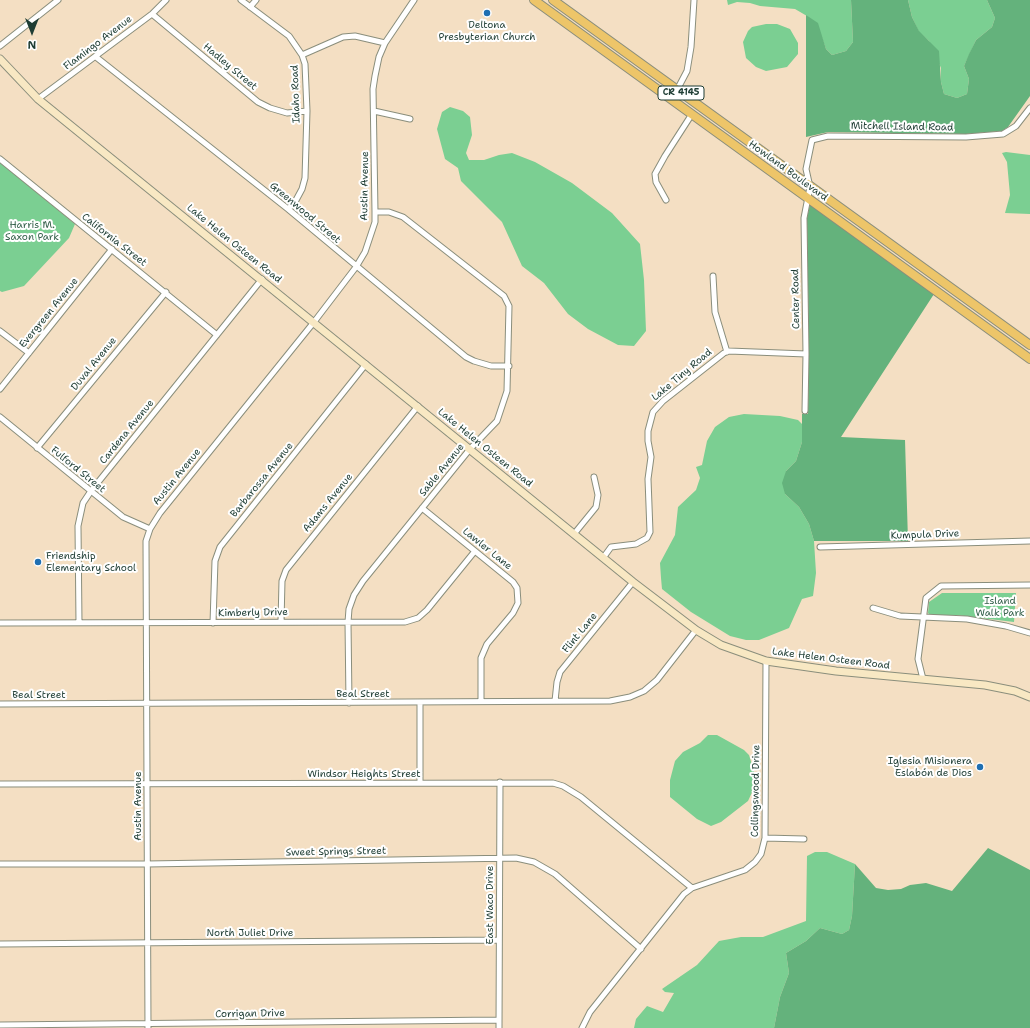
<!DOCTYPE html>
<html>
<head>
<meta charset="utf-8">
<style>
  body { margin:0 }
  #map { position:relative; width:1030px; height:1028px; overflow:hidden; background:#f4dfc3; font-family:"Shantell Sans",sans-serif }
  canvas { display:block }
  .north { position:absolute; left:12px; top:12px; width:40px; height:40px; -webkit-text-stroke:3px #fff; paint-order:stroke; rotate:180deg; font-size:11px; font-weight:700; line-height:16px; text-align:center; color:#1f3d34 }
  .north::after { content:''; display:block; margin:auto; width:14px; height:18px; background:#1f3d34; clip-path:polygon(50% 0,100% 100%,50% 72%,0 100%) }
</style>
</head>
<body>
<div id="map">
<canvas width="1030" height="1028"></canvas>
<div class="north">N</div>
</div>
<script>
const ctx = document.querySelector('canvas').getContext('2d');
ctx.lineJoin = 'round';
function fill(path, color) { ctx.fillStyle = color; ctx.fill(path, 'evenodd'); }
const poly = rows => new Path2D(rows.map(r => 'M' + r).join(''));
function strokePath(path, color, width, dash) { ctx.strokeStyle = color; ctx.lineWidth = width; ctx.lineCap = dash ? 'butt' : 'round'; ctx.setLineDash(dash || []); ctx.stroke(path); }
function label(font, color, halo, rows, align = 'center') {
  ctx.font = font + ' "Shantell Sans",sans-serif'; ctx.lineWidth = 4; ctx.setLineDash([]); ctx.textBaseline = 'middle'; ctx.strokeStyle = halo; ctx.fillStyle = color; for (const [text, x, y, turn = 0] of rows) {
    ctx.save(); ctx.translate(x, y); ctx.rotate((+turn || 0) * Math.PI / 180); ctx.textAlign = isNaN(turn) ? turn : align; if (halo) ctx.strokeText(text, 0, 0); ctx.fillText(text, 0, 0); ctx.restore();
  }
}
fill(poly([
  [727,0,851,0,853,42,846,51,832,55,826,49,822,38,807,16,795,9,760,6,750,3,737,2,728,5],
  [908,0,987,0,995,18,992,27,976,40,964,66,969,79,967,94,957,98,944,94,941,82,941,68,929,41,919,32,912,17],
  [766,24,777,24,790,29,798,43,798,54,787,67,766,71,756,67,746,58,743,42,748,31,752,27],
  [450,107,463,111,470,117,472,135,466,153,469,160,484,160,499,155,512,153,535,162,572,183,612,213,640,244,644,280,646,331,634,346,618,345,588,329,568,314,544,283,522,266,502,222,461,181,458,168,445,159,437,129,442,112],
  [1006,152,1030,155,1030,214,1005,213,1010,195,1007,162,1002,153],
  [0,162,75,224,69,238,24,286,2,292,0,291],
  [744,414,780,416,798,420,802,424,802,442,796,461,786,471,785,494,799,507,809,524,814,541,816,573,813,596,802,599,789,628,759,640,746,640,730,636,691,612,662,589,661,578,660,563,675,535,678,507,696,490,700,478,696,467,702,465,707,441,715,427,729,417],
  [942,593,1016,593,1014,622,956,615,952,618,931,616,928,613,929,602],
  [708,735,717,735,744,750,749,755,754,771,754,788,748,801,721,822,711,826,697,819,670,797,670,780,675,761,683,752,700,743],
  [815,852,827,852,855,864,852,916,849,930,842,934,820,928,806,941,786,953,789,973,780,997,774,1028,634,1028,636,1019,647,1006,663,1012,674,993,665,992,662,989,697,965,719,941,741,937,763,937,806,921,807,856]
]), '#7bcf92');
fill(poly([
  [851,0,908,0,912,17,919,31,939,51,941,82,944,94,957,98,967,94,969,79,964,66,969,54,976,40,992,27,995,18,987,0,1030,0,1030,96,1008,127,1002,131,966,134,828,132,806,137,806,15,818,23,826,49,832,55,846,51,853,42],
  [810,204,934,294,841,437,905,440,908,541,814,541,809,524,799,507,785,494,782,483,786,471,796,461,802,442,802,414,808,414,809,351,807,218],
  [988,848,1030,870,1030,1028,774,1028,780,997,789,973,786,953,806,941,820,928,842,934,849,930,852,916,855,864,876,888,888,890,901,889,910,885,926,883,952,891]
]), '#64b27c');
const street = poly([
  [241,0,289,36,302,55,305,64,307,111,305,178,302,189,295,202,288,209],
  [250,7,256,0],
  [152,14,258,102,270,108,287,113,307,111],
  [0,46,58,0],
  [302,55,343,37,355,36,385,43],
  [96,57,288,209,466,357,474,361,491,366,509,366],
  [677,90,687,71,691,47,694,0],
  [38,99,152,14,166,0],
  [374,111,410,119],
  [0,159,217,335],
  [666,200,656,182,655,174,665,156,692,114],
  [713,276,715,312,727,352],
  [0,331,29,353],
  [0,389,112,249],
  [805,411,806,354,804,218,810,187,806,169,812,140,828,136,966,137,1003,134,1016,126,1030,108],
  [0,417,123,517,150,529],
  [37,448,166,292],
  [422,508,513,582,517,588,518,603,513,613,487,644,481,658,481,701],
  [574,534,596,507,598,495,594,477],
  [820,547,1030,541],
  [603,558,611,547,636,544,647,538,650,532,648,479,651,457,648,441,648,431,653,412,663,401,724,353,729,351,806,354],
  [873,608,900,616,967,619,1006,626,1030,633],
  [281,622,282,581,286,570,418,406],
  [0,623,405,622,418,618,427,610,475,551],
  [79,623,78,526,83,503,91,491,262,279],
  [213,623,215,561,220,547,366,364],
  [923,679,918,659,926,598,941,586,1030,585],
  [555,701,557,682,560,672,633,582],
  [420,702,420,783],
  [349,703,348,622,349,609,354,595,363,581,470,449,497,421,507,391,509,306,504,296,403,217,389,212,375,212],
  [0,704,610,701,630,697,644,691,657,680,696,630],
  [0,784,553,783,563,786,581,797,692,888],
  [765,838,804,839],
  [0,864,147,864,516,858,534,862,555,874,641,949],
  [0,944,499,940],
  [0,1025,499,1020],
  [148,1028,146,541,150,529,160,513,314,322,356,267,365,252,375,222,375,212,373,89,375,76,379,57,385,43,414,0],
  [499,1028,500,782],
  [582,1028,590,1012,684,894,692,888,745,870,755,862,761,854,765,838,766,661]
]);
const secondary = poly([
  [0,59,38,99,633,582,696,630,721,645,766,661,836,671,985,685,1015,691,1030,697]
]);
const primary = poly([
  [534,0,1030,359],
  [553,0,1030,345]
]);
strokePath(street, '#8a8e7c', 7);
strokePath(secondary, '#8a8e7c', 9);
strokePath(primary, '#8a8e7c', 10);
strokePath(street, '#fff', 5);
strokePath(secondary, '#f8e8c3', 7);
strokePath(primary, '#edc569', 8);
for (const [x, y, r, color] of [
  [487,13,4,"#1f6fb2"],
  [38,562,4,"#1f6fb2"],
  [980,767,4,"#1f6fb2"]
]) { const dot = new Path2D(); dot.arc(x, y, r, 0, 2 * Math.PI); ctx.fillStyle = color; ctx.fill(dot); strokePath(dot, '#fff', 1.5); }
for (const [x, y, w] of [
  [681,93,46]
]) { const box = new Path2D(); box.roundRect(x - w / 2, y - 7, w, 14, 3); ctx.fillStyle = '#fff'; ctx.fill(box); strokePath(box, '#1f3d34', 1); }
label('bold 9px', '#1f3d34', null, [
  ["CR 4145",681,93]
]);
label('10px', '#1f3d34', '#fff', [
  ["Deltona",487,25],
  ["Presbyterian Church",487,37],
  ["Friendship",46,556,"left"],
  ["Elementary School",46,568,"left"],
  ["Iglesia Misionera",972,761,"right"],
  ["Eslabón de Dios",972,773,"right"]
]);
label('10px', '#1f3d34', '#fff', [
  ["Flamingo Avenue",98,43,-37],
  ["Hadley Street",230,67,40],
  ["Idaho Road",296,94,-92],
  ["Mitchell Island Road",902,127,1],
  ["Howland Boulevard",788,171,36],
  ["Austin Avenue",365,186,-89],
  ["Greenwood Street",305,213,40],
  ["California Street",114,240,38],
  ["Lake Helen Osteen Road",234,244,39],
  ["Center Road",796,299,-91],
  ["Evergreen Avenue",49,313,-51],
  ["Duval Avenue",94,364,-51],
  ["Lake Tiny Road",682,375,-40],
  ["Cardena Avenue",127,432,-51],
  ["Lake Helen Osteen Road",485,448,39],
  ["Fulford Street",78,470,39],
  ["Sable Avenue",442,470,-51],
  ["Austin Avenue",177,477,-51],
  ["Barbarossa Avenue",262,480,-51],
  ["Adams Avenue",328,503,-51],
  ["Kumpula Drive",925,535,-2],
  ["Lawler Lane",487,549,39],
  ["Kimberly Drive",253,613,-1],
  ["Flint Lane",580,633,-51],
  ["Lake Helen Osteen Road",831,659,7],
  ["Beal Street",363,694],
  ["Beal Street",39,695],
  ["Windsor Heights Street",364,774],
  ["Collingswood Drive",756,791,-89],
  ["Austin Avenue",138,806,-90],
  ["Sweet Springs Street",336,852,-1],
  ["East Waco Drive",490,905,-90],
  ["North Juliet Drive",250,933],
  ["Corrigan Drive",250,1014,-1]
]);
label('10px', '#36624c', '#fff', [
  ["Harris M.",32,225],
  ["Saxon Park",32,237],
  ["Island",1000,601],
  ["Walk Park",1000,613]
]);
</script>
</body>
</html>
